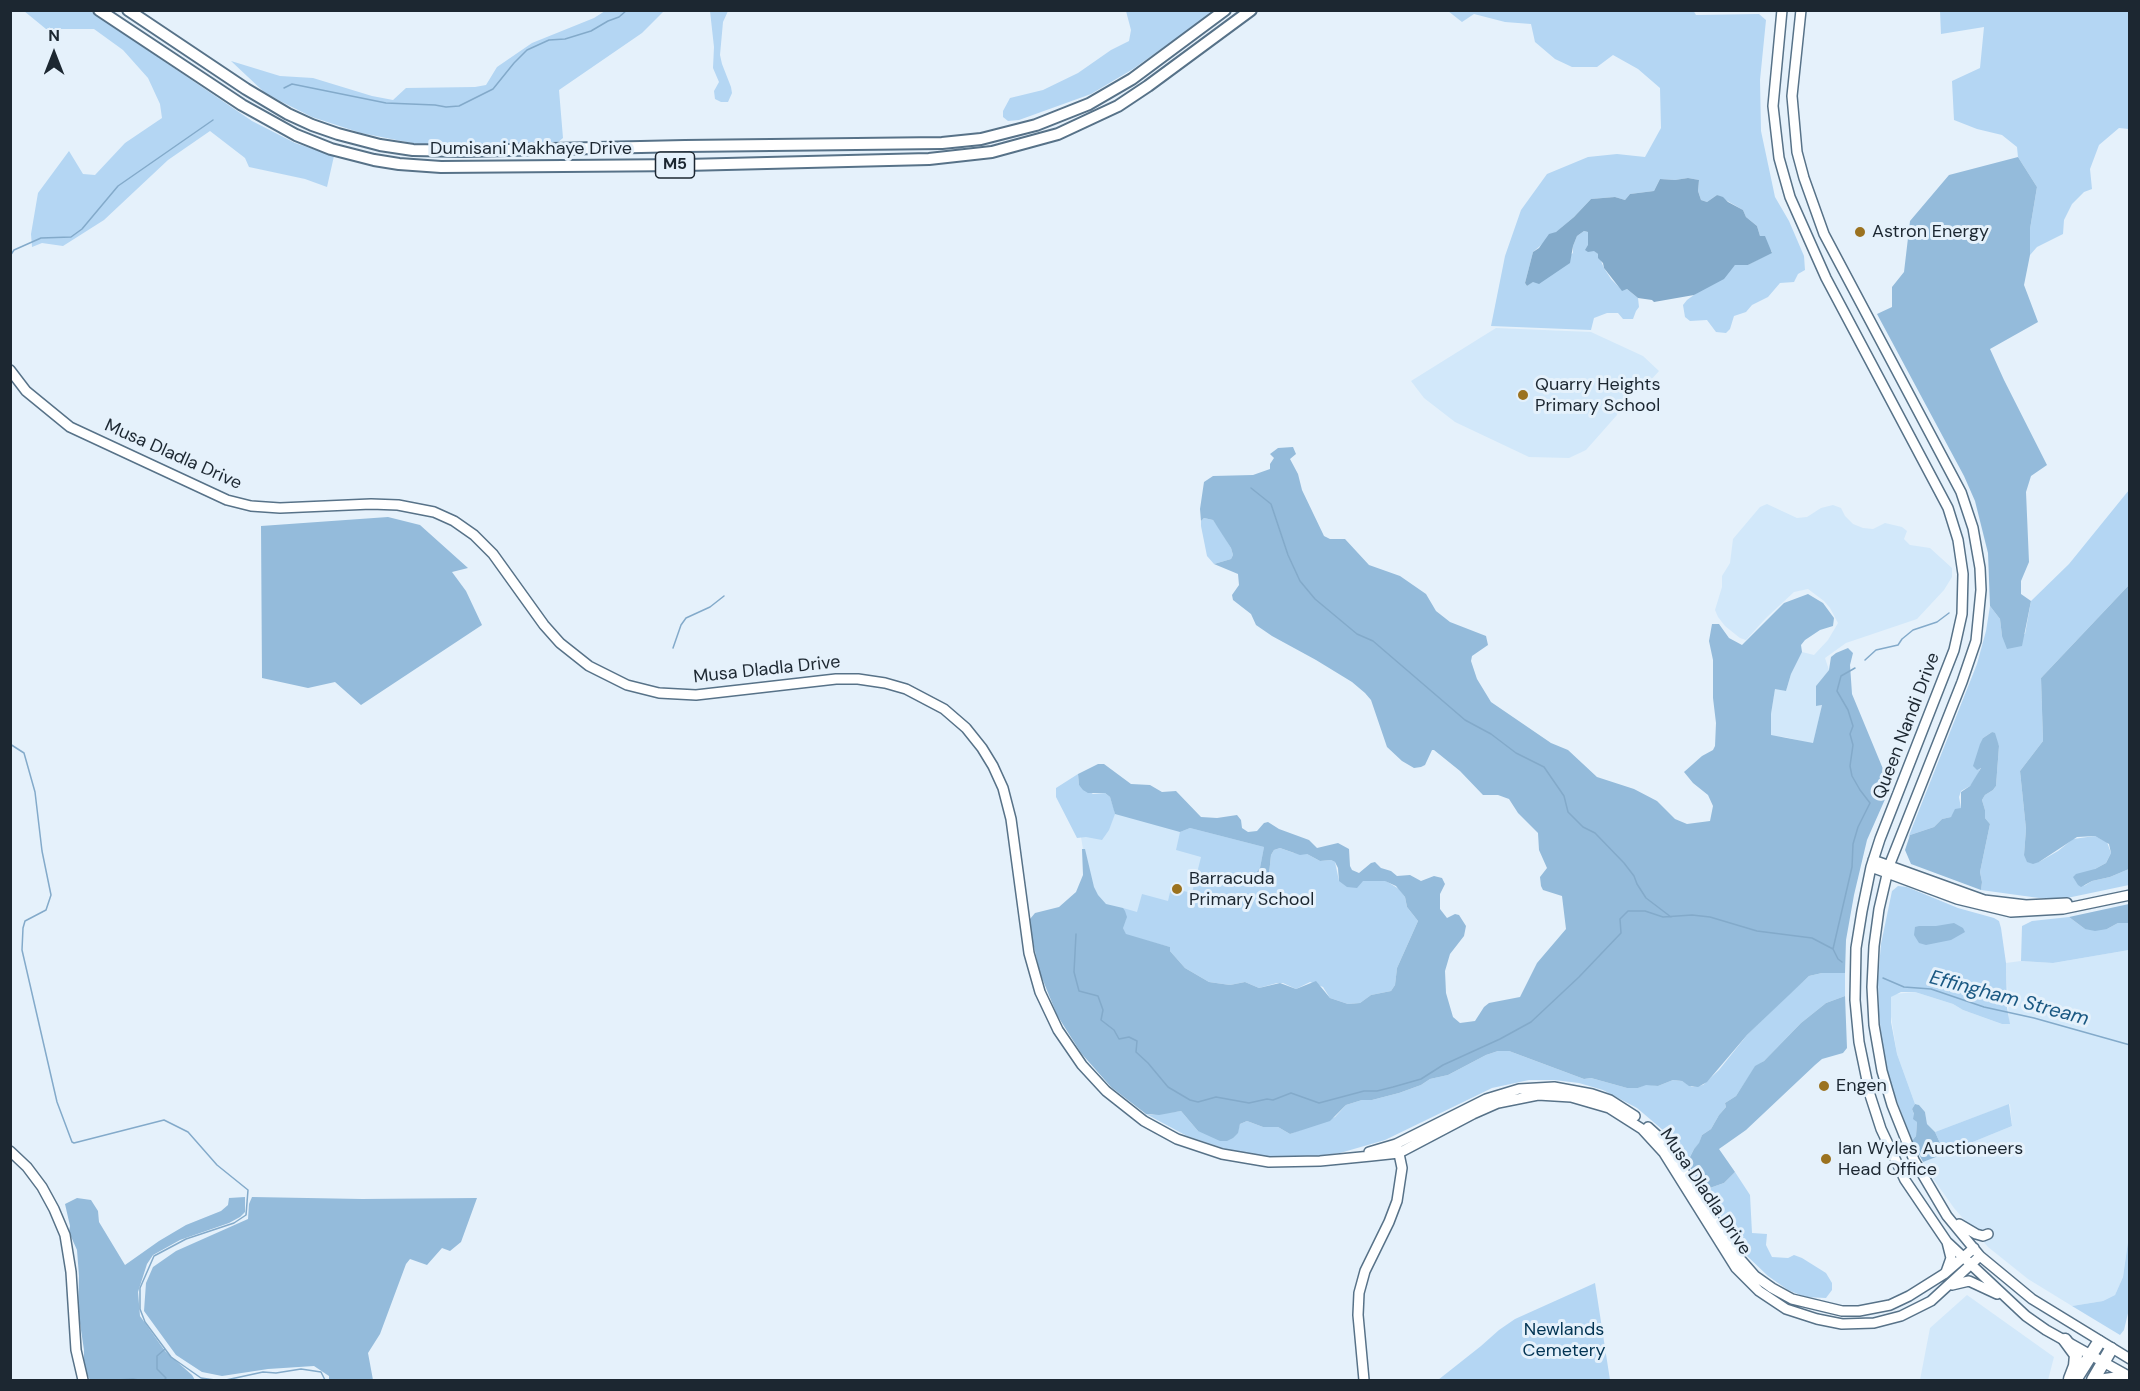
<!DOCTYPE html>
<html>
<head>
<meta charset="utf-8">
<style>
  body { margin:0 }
  #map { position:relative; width:2140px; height:1391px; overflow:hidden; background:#e5f1fb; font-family:"DM Sans",sans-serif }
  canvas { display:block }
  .frame { position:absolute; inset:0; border:12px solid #1c2731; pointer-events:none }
  .north { position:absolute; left:24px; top:24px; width:60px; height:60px; -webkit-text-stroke:4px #e5f1fb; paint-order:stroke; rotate:0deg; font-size:16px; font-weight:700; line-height:24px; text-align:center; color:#1c2731 }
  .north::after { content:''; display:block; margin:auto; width:21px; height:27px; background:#1c2731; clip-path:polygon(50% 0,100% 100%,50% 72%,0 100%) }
</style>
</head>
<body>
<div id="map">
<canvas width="2140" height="1391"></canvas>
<div class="frame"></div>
<div class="north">N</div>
</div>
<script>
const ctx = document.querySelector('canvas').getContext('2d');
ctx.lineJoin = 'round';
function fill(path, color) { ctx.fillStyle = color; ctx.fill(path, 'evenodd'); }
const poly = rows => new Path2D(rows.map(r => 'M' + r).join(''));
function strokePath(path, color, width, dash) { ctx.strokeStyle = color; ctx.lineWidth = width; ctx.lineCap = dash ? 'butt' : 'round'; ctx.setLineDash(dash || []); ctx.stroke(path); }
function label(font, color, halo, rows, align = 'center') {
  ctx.font = font + ' "DM Sans",sans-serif'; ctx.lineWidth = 6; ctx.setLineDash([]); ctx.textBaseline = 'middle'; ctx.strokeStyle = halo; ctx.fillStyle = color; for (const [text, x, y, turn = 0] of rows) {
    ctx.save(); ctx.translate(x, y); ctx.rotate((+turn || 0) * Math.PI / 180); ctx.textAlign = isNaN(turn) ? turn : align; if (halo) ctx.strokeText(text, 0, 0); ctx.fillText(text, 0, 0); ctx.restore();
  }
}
fill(poly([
  [1496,328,1591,332,1643,356,1659,371,1640,392,1628,392,1619,404,1617,415,1586,450,1569,458,1529,457,1455,422,1424,398,1411,381],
  [1767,504,1797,518,1807,517,1821,508,1833,505,1841,508,1845,516,1853,524,1863,528,1873,529,1885,523,1902,527,1907,531,1904,539,1910,545,1930,548,1952,568,1952,577,1944,590,1917,619,1846,643,1825,658,1829,670,1816,686,1816,706,1822,705,1813,744,1785,737,1771,736,1771,714,1775,688,1786,691,1791,674,1802,652,1814,655,1828,640,1838,623,1830,608,1824,601,1808,589,1794,592,1766,618,1746,640,1740,638,1725,626,1718,617,1715,610,1722,587,1722,576,1730,563,1733,539,1760,507],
  [1118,810,1271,843,1254,965,1097,934,1081,837],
  [2129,950,2129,1235,2123,1277,2115,1295,2103,1301,2072,1306,2028,1279,1988,1247,1954,1208,1934,1180,1923,1162,2012,1126,2010,1104,1935,1132,1927,1124,1925,1112,1919,1105,1915,1104,1897,1054,1889,1004,1891,997,1895,994,1915,992,1953,1004,1963,1010,2002,1024,2009,1024,2006,963,2021,961,2053,963],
  [1967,1295,2054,1357,2048,1380,1920,1380,1930,1328]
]), '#d2e8fa');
fill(poly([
  [1631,10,1693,10,1696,15,1759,14,1766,20,1760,80,1761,131,1775,197,1789,221,1804,256,1805,270,1798,274,1794,282,1780,283,1768,297,1752,305,1746,312,1734,316,1730,329,1726,333,1716,332,1707,320,1690,321,1685,317,1683,305,1687,300,1735,265,1748,265,1772,252,1760,236,1757,226,1746,217,1743,210,1717,195,1707,202,1701,200,1698,191,1699,180,1688,178,1675,180,1660,179,1654,191,1630,194,1625,200,1615,197,1591,199,1574,217,1533,252,1525,283,1527,286,1573,253,1573,246,1577,236,1584,231,1588,232,1588,245,1598,254,1604,268,1611,279,1622,290,1627,289,1638,298,1639,307,1636,311,1633,319,1623,319,1618,313,1607,313,1594,318,1591,330,1491,326,1505,256,1521,210,1547,174,1588,157,1617,154,1645,157,1661,128,1660,88,1638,69,1613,55,1597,67,1572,67,1555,59,1535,42,1531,24,1505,22,1474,14,1462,22,1448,11],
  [24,11,90,11,252,121,295,143,334,156,327,187,305,179,249,167,245,158,210,131,168,160,104,220,63,246,42,243,32,247,31,234,38,193,69,151,83,174,95,175,125,143,162,118,160,104,148,78,123,50,94,29,46,29],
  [605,11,664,11,642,33,559,90,563,138,557,143,447,145,417,144,361,133,312,117,280,101,264,92,231,61,280,76,313,78,372,96,393,100,406,88,475,87,486,85,497,67,532,43,594,18],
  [710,11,728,11,723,22,720,55,722,64,731,87,732,93,728,102,721,102,715,99,714,91,719,82,713,68,714,47],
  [1126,11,1215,11,1133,69,1091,94,1019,120,1008,121,1003,117,1003,111,1010,98,1043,90,1078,73,1111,50,1129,41,1131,30],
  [1940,11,2129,11,2129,129,2119,128,2099,145,2090,169,2092,189,2084,192,2072,204,2064,220,2063,234,2037,247,2030,255,2030,229,2037,187,2018,157,2017,147,2002,135,1977,129,1954,120,1952,81,1980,68,1984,27,1941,34],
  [2129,490,2129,585,2041,678,2043,741,2020,771,2026,829,2024,855,2039,862,2058,851,2073,839,2095,836,2107,842,2111,853,2106,863,2095,869,2084,886,2092,881,2110,877,2129,869,2129,885,2067,898,2039,898,1981,890,1982,882,1980,872,1990,824,1985,818,1985,810,1982,800,1985,795,1993,790,1996,786,1999,746,1992,732,1983,738,1981,767,1975,780,1970,786,1961,791,1959,797,1961,808,1951,817,1942,819,1934,827,1910,835,1908,838,1977,664,1986,631,1990,606,2000,619,2002,636,2025,634,2031,601,2069,564],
  [1204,518,1213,520,1221,531,1231,548,1233,555,1231,559,1214,564,1207,556,1201,526,1201,521],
  [1078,774,1079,785,1093,794,1105,793,1110,797,1114,809,1115,814,1109,830,1102,840,1086,837,1077,838,1056,797,1056,788],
  [1190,828,1264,847,1260,868,1253,878,1269,874,1271,855,1274,850,1280,848,1294,853,1307,854,1320,861,1331,860,1335,862,1339,881,1386,881,1399,889,1405,897,1407,907,1418,921,1397,968,1395,985,1391,991,1371,995,1360,1003,1348,1004,1330,998,1323,987,1310,982,1296,989,1283,983,1277,983,1259,988,1245,982,1230,985,1209,982,1185,968,1170,951,1170,947,1126,935,1123,928,1123,923,1126,920,1123,908,1137,912,1142,894,1168,901,1171,888,1192,893,1201,857,1176,850,1180,832],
  [1898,886,1907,887,1958,908,1994,918,1999,921,2001,928,2006,963,2007,1008,2010,1024,2002,1024,1963,1010,1953,1004,1915,992,1901,992,1891,997,1891,1022,1897,1054,1915,1104,1912,1109,1917,1122,1916,1136,1912,1141,1891,1085,1883,1050,1879,1015,1878,979,1881,944,1892,891],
  [2069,917,2085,929,2107,929,2118,923,2129,923,2129,950,2053,963,2021,961,2022,926,2032,921],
  [1822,973,1845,973,1845,996,1826,1003,1801,1023,1764,1061,1755,1067,1736,1096,1725,1103,1726,1107,1719,1115,1711,1129,1702,1135,1699,1144,1694,1149,1687,1163,1664,1131,1637,1108,1603,1090,1579,1083,1554,1080,1529,1080,1492,1088,1385,1140,1340,1153,1309,1157,1263,1156,1232,1151,1187,1136,1146,1114,1152,1115,1181,1111,1198,1131,1237,1133,1240,1124,1247,1121,1263,1127,1278,1127,1290,1134,1335,1117,1346,1105,1362,1100,1372,1100,1399,1093,1421,1085,1430,1079,1448,1075,1486,1055,1498,1051,1509,1051,1584,1079,1591,1078,1627,1088,1638,1088,1646,1084,1658,1086,1673,1080,1682,1081,1692,1087,1703,1085,1719,1070,1747,1035,1789,994,1809,976],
  [2009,1104,2012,1126,1936,1157,1940,1143,1935,1132],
  [1735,1172,1750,1195,1752,1233,1767,1234,1766,1245,1772,1257,1788,1258,1794,1255,1802,1258,1826,1273,1832,1283,1832,1290,1826,1298,1805,1297,1788,1290,1768,1276,1746,1255,1704,1190,1724,1183],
  [2129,1235,2129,1309,2124,1330,2120,1335,2072,1306,2103,1301,2115,1295,2123,1277],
  [1595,1283,1610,1380,1438,1380,1481,1346,1499,1330,1515,1319]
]), '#b4d6f3');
fill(poly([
  [2018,157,2037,187,2030,229,2030,255,2024,285,2038,322,1990,349,2004,380,2047,465,2031,476,2026,492,2029,562,2021,581,2021,594,2031,601,2022,646,2007,649,2002,636,2000,619,1990,606,1988,553,1975,501,1964,476,1877,314,1892,307,1892,287,1904,272,1910,221,1949,175],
  [1293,447,1296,454,1290,459,1298,474,1302,490,1324,536,1330,539,1345,539,1369,565,1400,576,1426,594,1436,611,1450,622,1486,636,1488,645,1472,656,1471,661,1477,679,1491,702,1551,743,1568,750,1597,777,1634,789,1657,801,1675,819,1687,824,1710,821,1713,806,1708,795,1693,783,1684,772,1702,756,1713,750,1715,746,1716,723,1713,698,1713,660,1709,641,1712,624,1719,624,1729,638,1742,645,1784,603,1808,594,1823,603,1834,618,1833,626,1820,630,1805,640,1801,645,1802,652,1791,674,1786,691,1775,689,1771,714,1771,735,1813,743,1822,705,1816,706,1816,686,1829,670,1831,657,1836,653,1848,648,1853,653,1850,665,1852,694,1888,781,1886,797,1867,840,1854,895,1846,940,1845,973,1822,973,1809,976,1747,1035,1707,1082,1698,1087,1689,1086,1682,1081,1673,1080,1658,1086,1646,1085,1638,1088,1627,1088,1591,1078,1584,1079,1509,1051,1498,1051,1486,1055,1448,1075,1430,1079,1421,1085,1399,1093,1372,1100,1362,1100,1346,1105,1330,1121,1290,1134,1278,1127,1263,1127,1247,1121,1240,1124,1238,1133,1233,1138,1227,1141,1220,1141,1198,1131,1181,1111,1159,1115,1146,1114,1111,1087,1081,1053,1057,1015,1040,973,1030,929,1030,919,1035,913,1059,907,1076,892,1083,875,1082,849,1085,849,1094,887,1098,895,1106,904,1123,908,1125,911,1127,917,1123,928,1126,934,1170,947,1170,951,1185,968,1209,982,1230,985,1245,982,1259,988,1280,983,1296,989,1316,981,1330,998,1348,1004,1360,1003,1371,995,1391,991,1395,985,1397,968,1418,921,1407,907,1405,897,1396,886,1385,881,1363,881,1357,888,1347,887,1339,881,1338,868,1335,862,1331,860,1320,861,1307,854,1300,855,1280,848,1274,850,1271,855,1269,874,1257,880,1252,878,1260,868,1264,847,1190,828,1180,832,1115,814,1110,797,1105,793,1088,793,1083,790,1079,785,1078,774,1098,764,1104,764,1131,784,1150,785,1162,792,1176,791,1201,817,1217,818,1237,815,1241,820,1242,828,1248,832,1257,831,1264,823,1268,822,1279,829,1309,840,1317,848,1338,843,1349,849,1350,866,1352,870,1359,873,1371,863,1375,862,1381,868,1391,871,1397,876,1410,875,1421,881,1434,876,1442,878,1445,884,1440,894,1440,909,1447,918,1455,914,1459,915,1466,926,1464,936,1450,954,1445,971,1446,993,1453,1017,1460,1023,1475,1021,1484,1007,1489,1003,1520,997,1537,963,1566,929,1562,896,1543,890,1541,886,1540,877,1547,868,1539,850,1538,833,1518,813,1509,799,1498,795,1483,795,1460,771,1434,750,1432,750,1425,765,1421,767,1414,768,1402,761,1387,747,1371,700,1365,693,1352,682,1316,660,1272,636,1256,625,1251,614,1233,600,1232,595,1239,585,1238,574,1214,564,1231,559,1233,555,1231,548,1213,520,1204,518,1201,521,1200,509,1204,482,1213,476,1253,475,1270,469,1270,464,1274,458,1270,454,1278,448],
  [388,517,420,525,468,568,452,572,466,591,482,625,361,705,335,682,308,688,262,678,261,526],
  [2129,585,2129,869,2110,877,2092,881,2081,887,2078,885,2073,877,2076,874,2095,869,2106,863,2111,853,2109,844,2095,836,2077,837,2039,862,2033,864,2027,862,2024,855,2026,829,2020,771,2043,741,2041,678],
  [1992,732,1995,733,1999,746,1996,786,1993,790,1985,795,1982,800,1985,810,1985,818,1990,824,1980,872,1982,882,1981,890,1911,864,1905,850,1910,835,1934,827,1942,819,1951,817,1955,809,1961,808,1961,792,1970,786,1981,768,1977,770,1973,766,1980,744,1983,738],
  [2129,904,2129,923,2118,923,2107,929,2095,931,2085,929,2069,917],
  [1954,923,1963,928,1965,932,1951,940,1926,945,1919,943,1914,935,1915,927,1919,926,1936,926],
  [1845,996,1847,1048,1843,1053,1822,1059,1815,1065,1746,1130,1719,1149,1735,1172,1724,1183,1704,1190,1687,1163,1694,1149,1699,1143,1702,1135,1711,1129,1719,1115,1726,1107,1725,1103,1736,1096,1755,1066,1764,1061,1801,1023,1826,1003],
  [1915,1104,1919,1105,1925,1112,1927,1124,1935,1132,1940,1143,1940,1151,1936,1157,1923,1162,1912,1141,1916,1136,1917,1122,1913,1119,1914,1114,1912,1109],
  [245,1197,245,1212,240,1217,229,1223,180,1240,153,1255,147,1264,138,1292,140,1316,165,1351,192,1375,195,1380,90,1380,84,1368,84,1350,78,1310,79,1276,77,1250,69,1232,70,1226,65,1204,77,1198,91,1200,98,1211,99,1222,125,1265,159,1241,186,1225,221,1211,228,1205,229,1198],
  [252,1197,362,1199,477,1198,461,1242,450,1251,442,1248,427,1265,410,1259,406,1264,380,1334,368,1353,373,1380,329,1380,329,1376,314,1366,268,1369,222,1376,202,1372,176,1355,144,1311,146,1283,153,1267,176,1251,248,1219,249,1204]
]), '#94bbdb');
fill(poly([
  [1688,178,1699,180,1698,191,1701,200,1707,202,1717,195,1723,197,1728,202,1743,210,1746,217,1757,226,1760,236,1765,236,1772,253,1748,265,1735,265,1724,279,1694,295,1654,302,1652,300,1638,298,1627,289,1622,291,1604,268,1603,263,1598,258,1598,254,1594,251,1588,252,1585,250,1588,245,1588,232,1584,231,1577,236,1573,246,1570,263,1539,284,1533,282,1527,286,1525,283,1533,252,1539,248,1549,234,1556,232,1574,217,1591,199,1615,197,1625,200,1630,194,1654,191,1660,179,1675,180]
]), '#83aaca');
strokePath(poly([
  [284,88,292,84,386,103,435,105,446,107,459,106,493,89,514,63,527,50,549,40,565,39,591,31,608,21,619,17,627,10],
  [10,256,14,250,41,238,71,237,82,229,118,186,213,120],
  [1251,488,1271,504,1288,555,1300,581,1315,599,1357,634,1373,641,1465,720,1491,734,1516,753,1544,767,1564,796,1568,812,1583,827,1595,833,1624,863,1634,876,1637,884,1646,898,1671,917],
  [673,648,681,625,686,618,710,607,724,596],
  [1865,660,1876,650,1898,645,1902,639,1913,630,1937,622,1949,613],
  [10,744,24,753,35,792,42,851,51,895,46,910,25,921,23,928,22,950,57,1102,72,1142,74,1143,164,1120,188,1132,217,1165,248,1190,246,1215,234,1223,186,1239,154,1256,140,1288,140,1309,145,1322,171,1357,201,1378,215,1380],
  [1076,934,1074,972,1079,991,1098,996,1103,1010,1101,1020,1114,1030,1119,1039,1129,1037,1137,1041,1136,1052,1148,1063,1168,1087,1190,1100,1198,1102,1216,1097,1249,1103,1267,1099,1273,1100,1291,1093,1319,1103,1364,1091,1377,1091,1393,1087,1421,1079,1443,1065,1500,1039,1531,1022,1579,977,1621,933,1620,919,1628,911,1645,911,1663,917,1692,915,1710,917,1757,931,1812,938,1833,949],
  [1842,962,1838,959,1833,949,1852,867,1853,844,1858,827,1870,803,1860,790,1852,776,1850,766,1853,745,1850,734,1853,726,1848,710,1837,691,1841,676,1855,668],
  [1883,978,1904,987,1931,989,1984,1007,2034,1018,2130,1045],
  [117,1380,133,1379,139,1380],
  [164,1380,166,1378,157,1369,157,1356,165,1349],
  [226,1380,263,1372,276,1373,301,1369,321,1372,325,1380]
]), '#83aaca', 1.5);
const secondary = poly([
  [1782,10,1773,106,1779,158,1790,197,1826,278,1948,508,1958,540,1963,574,1962,614,1954,650,1880,839,1871,867,1862,911,1856,948,1855,1000,1859,1042,1870,1095,1881,1129,1905,1180,1947,1242,2026,1316,2046,1330,2130,1377],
  [1801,10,1792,96,1797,152,1804,178,1824,234,1961,492,1973,528,1980,568,1981,590,1976,641,1962,682,1889,866,1879,909,1874,946,1872,987,1874,1025,1882,1071,1892,1105,1914,1160,1947,1216,1980,1256,2032,1299,2130,1359],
  [10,370,26,391,70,427,227,500,251,506,280,508,371,504,398,505,434,512,454,521,474,535,493,554,544,625,560,643,589,666,627,685,659,693,696,695,836,679,858,679,885,683,906,689,944,709,966,728,982,748,993,766,1003,788,1011,819,1029,953,1040,992,1058,1030,1082,1065,1106,1091,1144,1121,1177,1139,1222,1154,1269,1162,1320,1161,1371,1156,1399,1153,1473,1114,1498,1103,1538,1095,1571,1097,1609,1108,1642,1129,1664,1153,1736,1268,1759,1291,1786,1309,1817,1319,1842,1324,1874,1323,1901,1316,1931,1301,1980,1256],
  [1873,860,1984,900,2026,905,2067,903],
  [1871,867,1957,899,2011,912,2063,909,2130,895],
  [1648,1127,1659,1137,1678,1162,1727,1241,1741,1260,1755,1276,1772,1288,1792,1299,1842,1311,1859,1311,1890,1305,1909,1296,1944,1274,1974,1248],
  [10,1151,27,1167,42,1187,54,1209,65,1235,71,1272,76,1350,83,1380],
  [1369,1152,1396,1144,1486,1099,1519,1089,1554,1087,1592,1094,1610,1100,1635,1116],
  [1959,1224,1976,1234,1983,1236,1988,1234],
  [1946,1272,1951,1258,1947,1242],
  [1952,1285,1969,1281,1997,1294],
  [1364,1380,1358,1315,1359,1293,1365,1271,1389,1222,1397,1201,1402,1168,1398,1149]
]);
const primary = poly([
  [99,10,242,105,296,135,331,149,374,160,399,164,441,167,686,165,929,159,992,152,1058,134,1118,106,1148,86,1251,10],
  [128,10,246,89,288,114,312,125,338,134,380,145,413,150,464,151,685,146,942,143,981,139,1036,125,1089,104,1132,79,1225,10]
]);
const highway = poly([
  [2065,1340,2076,1355,2075,1366,2070,1379],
  [2075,1380,2099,1342],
  [2093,1380,2111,1349],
  [2105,1380,2119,1378,2130,1380]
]);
strokePath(secondary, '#577288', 12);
strokePath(primary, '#577288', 14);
strokePath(highway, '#577288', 15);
strokePath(secondary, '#fff', 9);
strokePath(primary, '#fff', 10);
strokePath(highway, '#fff', 12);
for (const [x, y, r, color] of [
  [1860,232,6,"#9b721f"],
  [1523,395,6,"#9b721f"],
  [1177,889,6,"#9b721f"],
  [1824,1086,6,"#9b721f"],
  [1826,1159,6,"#9b721f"]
]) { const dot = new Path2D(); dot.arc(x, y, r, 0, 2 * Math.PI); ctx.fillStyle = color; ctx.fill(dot); strokePath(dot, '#e5f1fb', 2); }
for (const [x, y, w] of [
  [675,165,39]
]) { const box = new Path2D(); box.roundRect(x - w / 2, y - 13, w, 26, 4.5); ctx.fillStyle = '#e5f1fb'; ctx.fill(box); strokePath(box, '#1c2731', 1.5); }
label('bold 16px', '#1c2731', null, [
  ["M5",675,165]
]);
label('18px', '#1c2731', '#e5f1fb', [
  ["Dumisani Makhaye Drive",531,149],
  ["Musa Dladla Drive",173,455,24],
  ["Musa Dladla Drive",767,670,-6],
  ["Queen Nandi Drive",1907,726,-69],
  ["Musa Dladla Drive",1705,1192,56]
]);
label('18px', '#1c2731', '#e5f1fb', [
  ["Astron Energy",1872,232],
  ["Quarry Heights",1535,385],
  ["Primary School",1535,406],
  ["Barracuda",1189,879],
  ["Primary School",1189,900],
  ["Engen",1836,1086],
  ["Ian Wyles Auctioneers",1838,1149],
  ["Head Office",1838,1170]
], 'left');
label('18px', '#023453', '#e5f1fb', [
  ["Newlands",1564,1330],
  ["Cemetery",1564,1351]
]);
label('italic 20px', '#1a5882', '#e5f1fb', [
  ["Effingham Stream",2009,999,15]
]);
</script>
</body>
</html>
